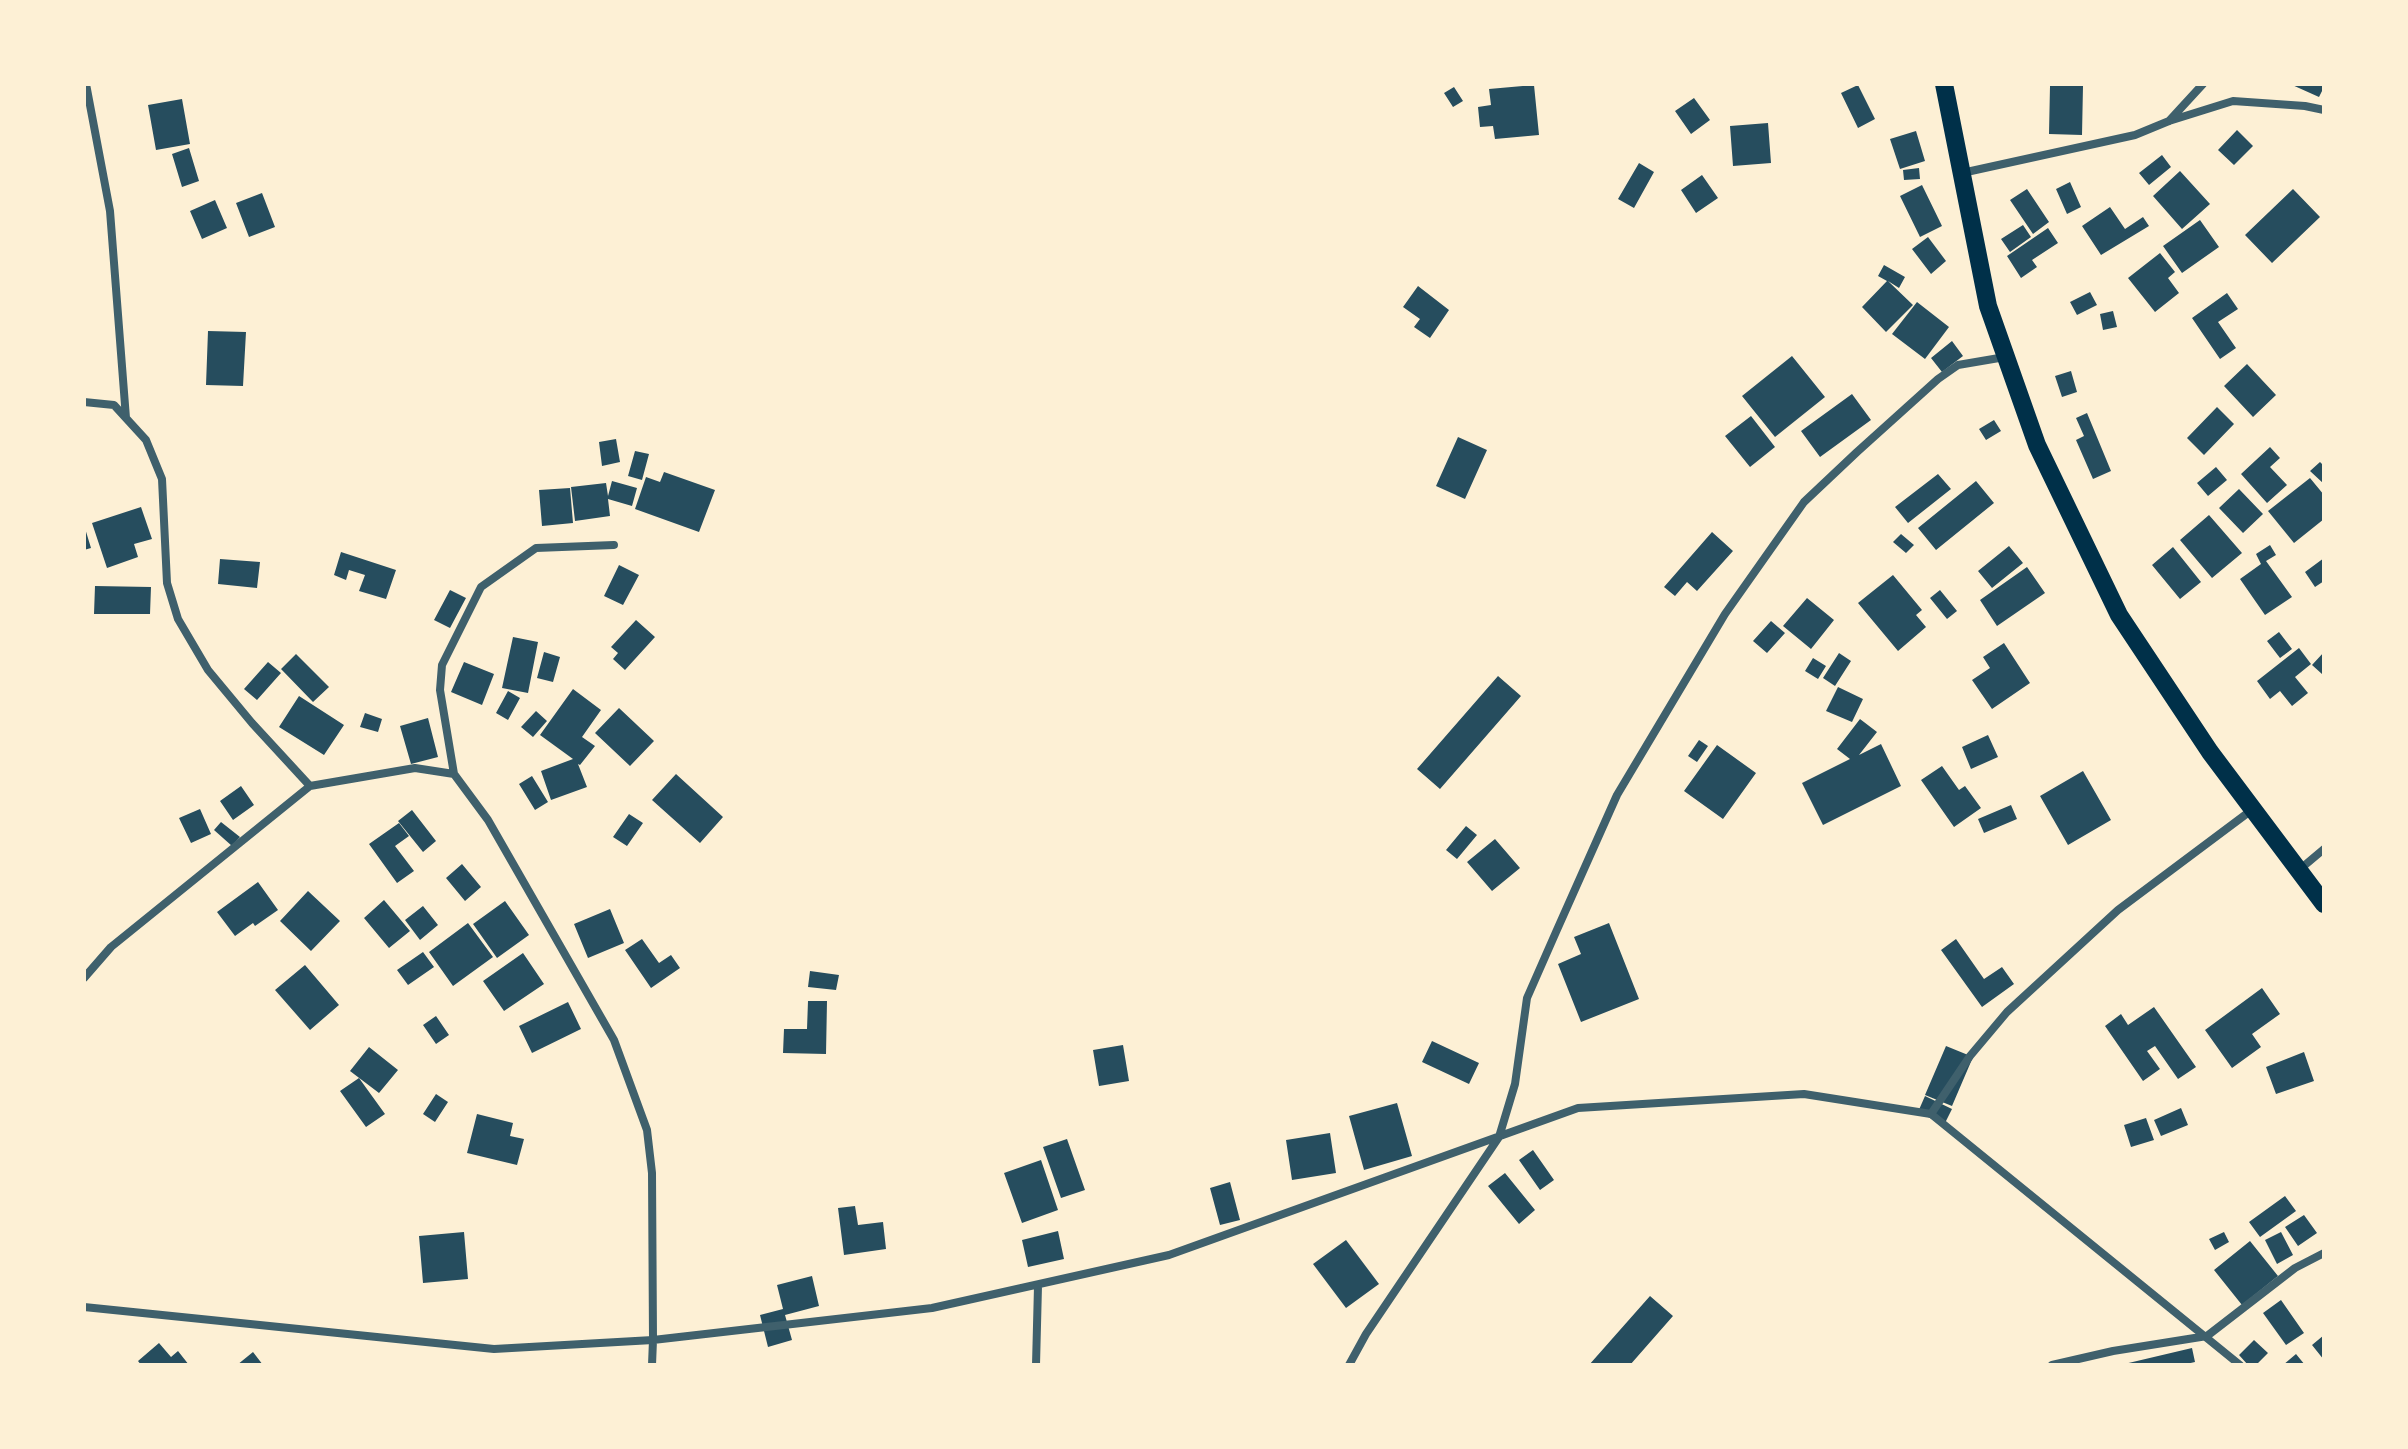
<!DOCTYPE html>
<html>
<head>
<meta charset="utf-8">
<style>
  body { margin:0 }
  #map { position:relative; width:2408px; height:1449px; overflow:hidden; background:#fdf0d5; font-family:Barlow,sans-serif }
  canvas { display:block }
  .frame { position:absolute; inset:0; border:86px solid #fdf0d5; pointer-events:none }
</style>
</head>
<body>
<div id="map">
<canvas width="2408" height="1449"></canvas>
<div class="frame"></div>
</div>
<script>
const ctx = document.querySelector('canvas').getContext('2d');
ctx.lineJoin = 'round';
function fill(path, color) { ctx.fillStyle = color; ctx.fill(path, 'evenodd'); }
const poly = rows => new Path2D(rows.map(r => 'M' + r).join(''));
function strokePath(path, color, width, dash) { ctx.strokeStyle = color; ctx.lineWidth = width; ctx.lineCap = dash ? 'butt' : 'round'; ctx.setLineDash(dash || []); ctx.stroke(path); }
fill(poly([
  [2290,84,2324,84,2324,87,2319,97],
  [1534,85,1539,135,1495,139,1493,126,1480,127,1478,107,1491,105,1489,89],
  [1858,85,1875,119,1858,128,1841,93],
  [2050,86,2083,86,2082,135,2049,134],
  [1454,87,1463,101,1453,107,1444,93],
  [1694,98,1710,120,1691,134,1675,111],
  [182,99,190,144,156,150,148,105],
  [1768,123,1771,163,1733,166,1730,126],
  [2237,130,2253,146,2234,165,2218,150],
  [1916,131,1925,161,1900,169,1890,139],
  [189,148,199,181,182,187,172,154],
  [2162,155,2171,167,2149,185,2139,173],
  [1639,163,1654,172,1634,208,1618,199],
  [1919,168,1920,179,1904,180,1903,170],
  [2180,171,2210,204,2182,229,2153,196],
  [1702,175,1718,198,1696,213,1681,190],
  [2070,182,2081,207,2067,214,2056,189],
  [1922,185,1942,226,1920,237,1900,196],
  [2027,189,2049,222,2033,234,2010,200],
  [2293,189,2320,217,2272,263,2245,235],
  [262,193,275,227,249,237,236,203],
  [215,200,227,228,202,239,190,211],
  [2110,207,2125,229,2143,217,2149,226,2101,255,2082,226],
  [2200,220,2219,247,2182,273,2163,246],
  [2023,225,2031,237,2010,252,2001,239],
  [2048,228,2058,243,2032,260,2037,267,2021,278,2007,256],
  [1928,237,1946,261,1931,274,1912,249],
  [2160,253,2175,272,2168,278,2179,293,2155,312,2128,278],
  [1884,265,1905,277,1899,288,1888,281,1913,305,1886,332,1862,307,1887,281,1878,276],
  [1418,286,1449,310,1430,338,1414,327,1420,319,1403,307],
  [2090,292,2097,305,2077,315,2070,302],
  [2227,293,2238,309,2218,322,2236,348,2220,359,2192,318],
  [1917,302,1949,327,1925,359,1892,334],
  [2113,311,2117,327,2103,330,2100,314],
  [208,331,246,332,243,386,206,385],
  [1952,341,1963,356,1942,372,1931,358],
  [1792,356,1825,397,1775,437,1742,396],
  [2247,364,2276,395,2253,417,2224,386],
  [2071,371,2077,392,2062,397,2055,376],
  [1852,394,1871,420,1820,457,1801,431],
  [2217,407,2234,424,2204,455,2187,438],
  [2087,413,2111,471,2093,479,2076,440,2084,436,2076,418],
  [1751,416,1775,447,1750,467,1725,436],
  [1994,420,2001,431,1986,440,1979,429],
  [1458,437,1487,450,1465,499,1436,486],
  [616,439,620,462,602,466,599,442],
  [2270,447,2280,458,2270,467,2287,485,2267,503,2241,474],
  [635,451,649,454,642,480,628,476],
  [2320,462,2324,466,2324,484,2310,471],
  [2216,467,2227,480,2208,496,2197,483],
  [664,472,715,490,699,532,635,509,646,477,660,482],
  [1938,474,1951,489,1908,523,1895,507],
  [2310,478,2324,495,2324,519,2294,543,2268,511],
  [612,481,637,488,632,506,608,499,610,516,575,521,571,487,606,483,608,496],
  [1976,481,1994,503,1936,550,1918,528],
  [570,488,573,523,542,526,539,490],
  [2239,489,2263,514,2243,533,2219,508],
  [141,507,152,539,134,544,138,557,107,568,92,523],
  [2209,515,2242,553,2212,578,2180,540],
  [84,525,91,548,84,550],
  [1712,532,1733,551,1697,591,1687,582,1675,596,1664,587],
  [1901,534,1914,545,1906,553,1893,542],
  [2270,545,2276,555,2266,561,2292,597,2265,615,2240,579,2261,564,2256,554],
  [2009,546,2023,563,1992,588,1978,571],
  [2173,547,2201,582,2180,599,2152,565],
  [341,552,396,570,386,599,359,591,365,575,349,570,346,580,334,575],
  [2324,558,2324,581,2315,587,2305,572],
  [220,559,260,562,257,588,218,584],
  [619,565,639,575,623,605,604,596],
  [2027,567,2045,593,1997,626,1980,600],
  [1893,575,1922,610,1916,615,1926,627,1898,651,1858,603],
  [95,586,151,587,150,614,94,614],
  [450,590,466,598,450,628,434,620],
  [1940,590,1957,611,1947,619,1930,598],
  [1807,598,1834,620,1811,649,1783,626],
  [636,620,655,637,625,670,613,659,618,653,611,647],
  [1771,621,1785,633,1767,653,1753,641],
  [2279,632,2292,649,2280,658,2267,641],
  [513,637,538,642,528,693,502,688],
  [2004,643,2030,683,1992,709,1972,680,1990,668,1983,657],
  [2299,648,2311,664,2295,677,2308,693,2292,706,2280,691,2270,699,2257,681],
  [544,652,560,657,553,682,537,678],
  [2324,652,2324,672,2322,674,2312,665],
  [1839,653,1851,661,1835,686,1823,678],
  [296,654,329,687,313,702,281,669],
  [1813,658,1826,666,1818,679,1805,671],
  [268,662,281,673,257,700,244,689],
  [464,662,494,674,482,705,451,692],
  [1498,676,1521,696,1440,789,1417,769],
  [1838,687,1863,699,1852,722,1826,711],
  [573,689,601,710,582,737,595,746,580,765,578,764,587,787,551,800,541,771,573,759,540,735],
  [508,691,520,698,508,720,496,713],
  [299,696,344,725,324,755,279,727],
  [619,708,654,741,630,766,595,733],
  [536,711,547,721,533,737,521,727],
  [365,713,382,719,378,732,360,727],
  [428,718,438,757,411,764,400,726],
  [1860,719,1877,732,1859,755,1881,744,1901,786,1823,825,1802,783,1850,759,1837,749],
  [1988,735,1998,757,1971,769,1962,747],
  [1699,740,1708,746,1697,762,1688,756],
  [1717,745,1756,773,1723,819,1684,791],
  [1942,766,1959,790,1965,786,1981,808,1954,827,1921,780],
  [2083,771,2111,820,2068,845,2040,796],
  [676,774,723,817,700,843,652,800],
  [532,776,548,802,535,810,519,784],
  [241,786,254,805,233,820,220,801],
  [2011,805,2017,819,1984,833,1978,819],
  [200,809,211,834,191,843,179,818],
  [412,810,436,841,423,852,398,821],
  [629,814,643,823,627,846,613,837],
  [221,822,240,837,232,846,214,830],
  [399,823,409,836,395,846,414,871,397,883,369,844],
  [1466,826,1477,835,1457,859,1446,850],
  [1495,839,1520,868,1492,891,1467,862],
  [462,864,481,887,465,901,446,878],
  [258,882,278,910,255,926,253,923,235,936,217,912],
  [308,891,340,921,311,951,280,921],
  [384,900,410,931,389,948,364,918],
  [505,901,529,935,497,958,473,924],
  [423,906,438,925,420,940,405,920],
  [610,909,624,943,588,958,574,924],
  [468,923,493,957,453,986,429,952],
  [1609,923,1639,999,1581,1022,1558,964,1581,954,1574,937],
  [642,939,659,963,671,955,680,968,651,988,625,950],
  [1956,939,1984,979,2002,967,2014,984,1982,1007,1941,950],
  [423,952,434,967,408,985,397,970],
  [523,953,544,984,504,1011,483,981],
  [305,965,339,1005,310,1030,275,990],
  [810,971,839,975,836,990,808,987],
  [2262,988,2280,1014,2252,1034,2261,1047,2232,1068,2205,1030],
  [808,1001,827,1001,826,1054,783,1053,784,1029,807,1029],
  [568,1002,581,1029,532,1053,519,1026],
  [2154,1007,2196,1067,2178,1079,2155,1046,2147,1051,2160,1069,2143,1081,2105,1026,2121,1014,2128,1025],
  [436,1016,449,1035,436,1044,423,1025],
  [1432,1041,1479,1063,1469,1084,1422,1062],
  [1123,1045,1129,1081,1099,1086,1093,1050],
  [1946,1046,1973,1057,1952,1106,1925,1095],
  [369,1047,398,1070,379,1093,350,1071],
  [2304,1052,2314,1081,2276,1094,2266,1067],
  [359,1078,385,1114,366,1127,340,1091],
  [436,1094,448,1102,435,1122,423,1114],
  [1925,1096,1952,1109,1944,1125,1918,1112],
  [1397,1103,1412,1156,1364,1170,1349,1116],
  [2181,1108,2188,1125,2161,1136,2154,1120],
  [477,1114,513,1123,510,1136,524,1139,517,1165,467,1153],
  [2146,1118,2154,1140,2131,1147,2124,1125],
  [1330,1133,1336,1173,1292,1180,1286,1140],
  [1067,1139,1085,1190,1061,1198,1043,1147],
  [1533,1150,1554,1180,1540,1190,1519,1160],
  [1041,1160,1058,1210,1022,1223,1004,1173],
  [1505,1173,1535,1210,1519,1224,1488,1186],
  [1230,1182,1240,1220,1220,1225,1210,1188],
  [2285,1196,2296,1211,2260,1237,2249,1222],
  [855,1206,858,1225,883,1222,886,1249,844,1255,838,1208],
  [2304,1215,2317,1233,2298,1246,2285,1227],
  [1058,1231,1064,1259,1028,1267,1022,1240],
  [464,1232,468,1279,423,1283,419,1236],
  [2224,1232,2229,1242,2215,1250,2209,1239],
  [2281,1232,2293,1255,2277,1264,2265,1240],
  [1346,1240,1379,1284,1346,1308,1313,1264],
  [2250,1241,2278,1276,2242,1305,2214,1270],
  [812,1276,819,1306,785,1315,792,1340,768,1347,760,1315,783,1309,777,1285],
  [1650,1296,1673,1316,1630,1365,1589,1365],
  [2281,1300,2304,1333,2286,1345,2263,1313],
  [2324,1335,2324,1360,2312,1345],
  [2254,1340,2268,1353,2256,1365,2248,1365,2239,1355],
  [159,1343,171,1357,178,1351,189,1365,141,1365,138,1361],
  [2192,1348,2195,1362,2182,1365,2120,1365],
  [253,1352,263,1365,237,1365],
  [2296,1354,2305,1365,2283,1365]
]), '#264d5e');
strokePath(poly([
  [86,84,110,211,126,418],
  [2169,121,2203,84],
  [1962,173,2135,135,2169,121,2233,101,2305,106,2324,110],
  [84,402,114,405,146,440,162,479,167,583,178,619,208,670,252,723,310,786,415,768,454,774,488,820,614,1040,647,1130,652,1173,653,1340,494,1349,84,1307],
  [454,774,440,690,442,665,481,587,536,548,614,545],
  [2299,870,2324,849],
  [84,978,111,947,310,786],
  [1931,1114,1970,1056,2007,1012,2118,910,2253,809],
  [652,1365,653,1340,932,1308,1169,1255,1578,1108,1804,1094,1931,1114,2240,1365],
  [1036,1365,1038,1286],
  [1349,1365,1366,1334,1499,1137,1515,1084,1527,998,1556,932,1617,795,1725,614,1804,502,1857,452,1938,379,1958,365,2005,357],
  [2052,1365,2113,1351,2207,1336,2295,1268,2324,1253]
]), '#3f606c', 8);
strokePath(poly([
  [1944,84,1988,306,2037,445,2119,615,2210,752,2324,904]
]), '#003049', 18);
</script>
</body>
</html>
